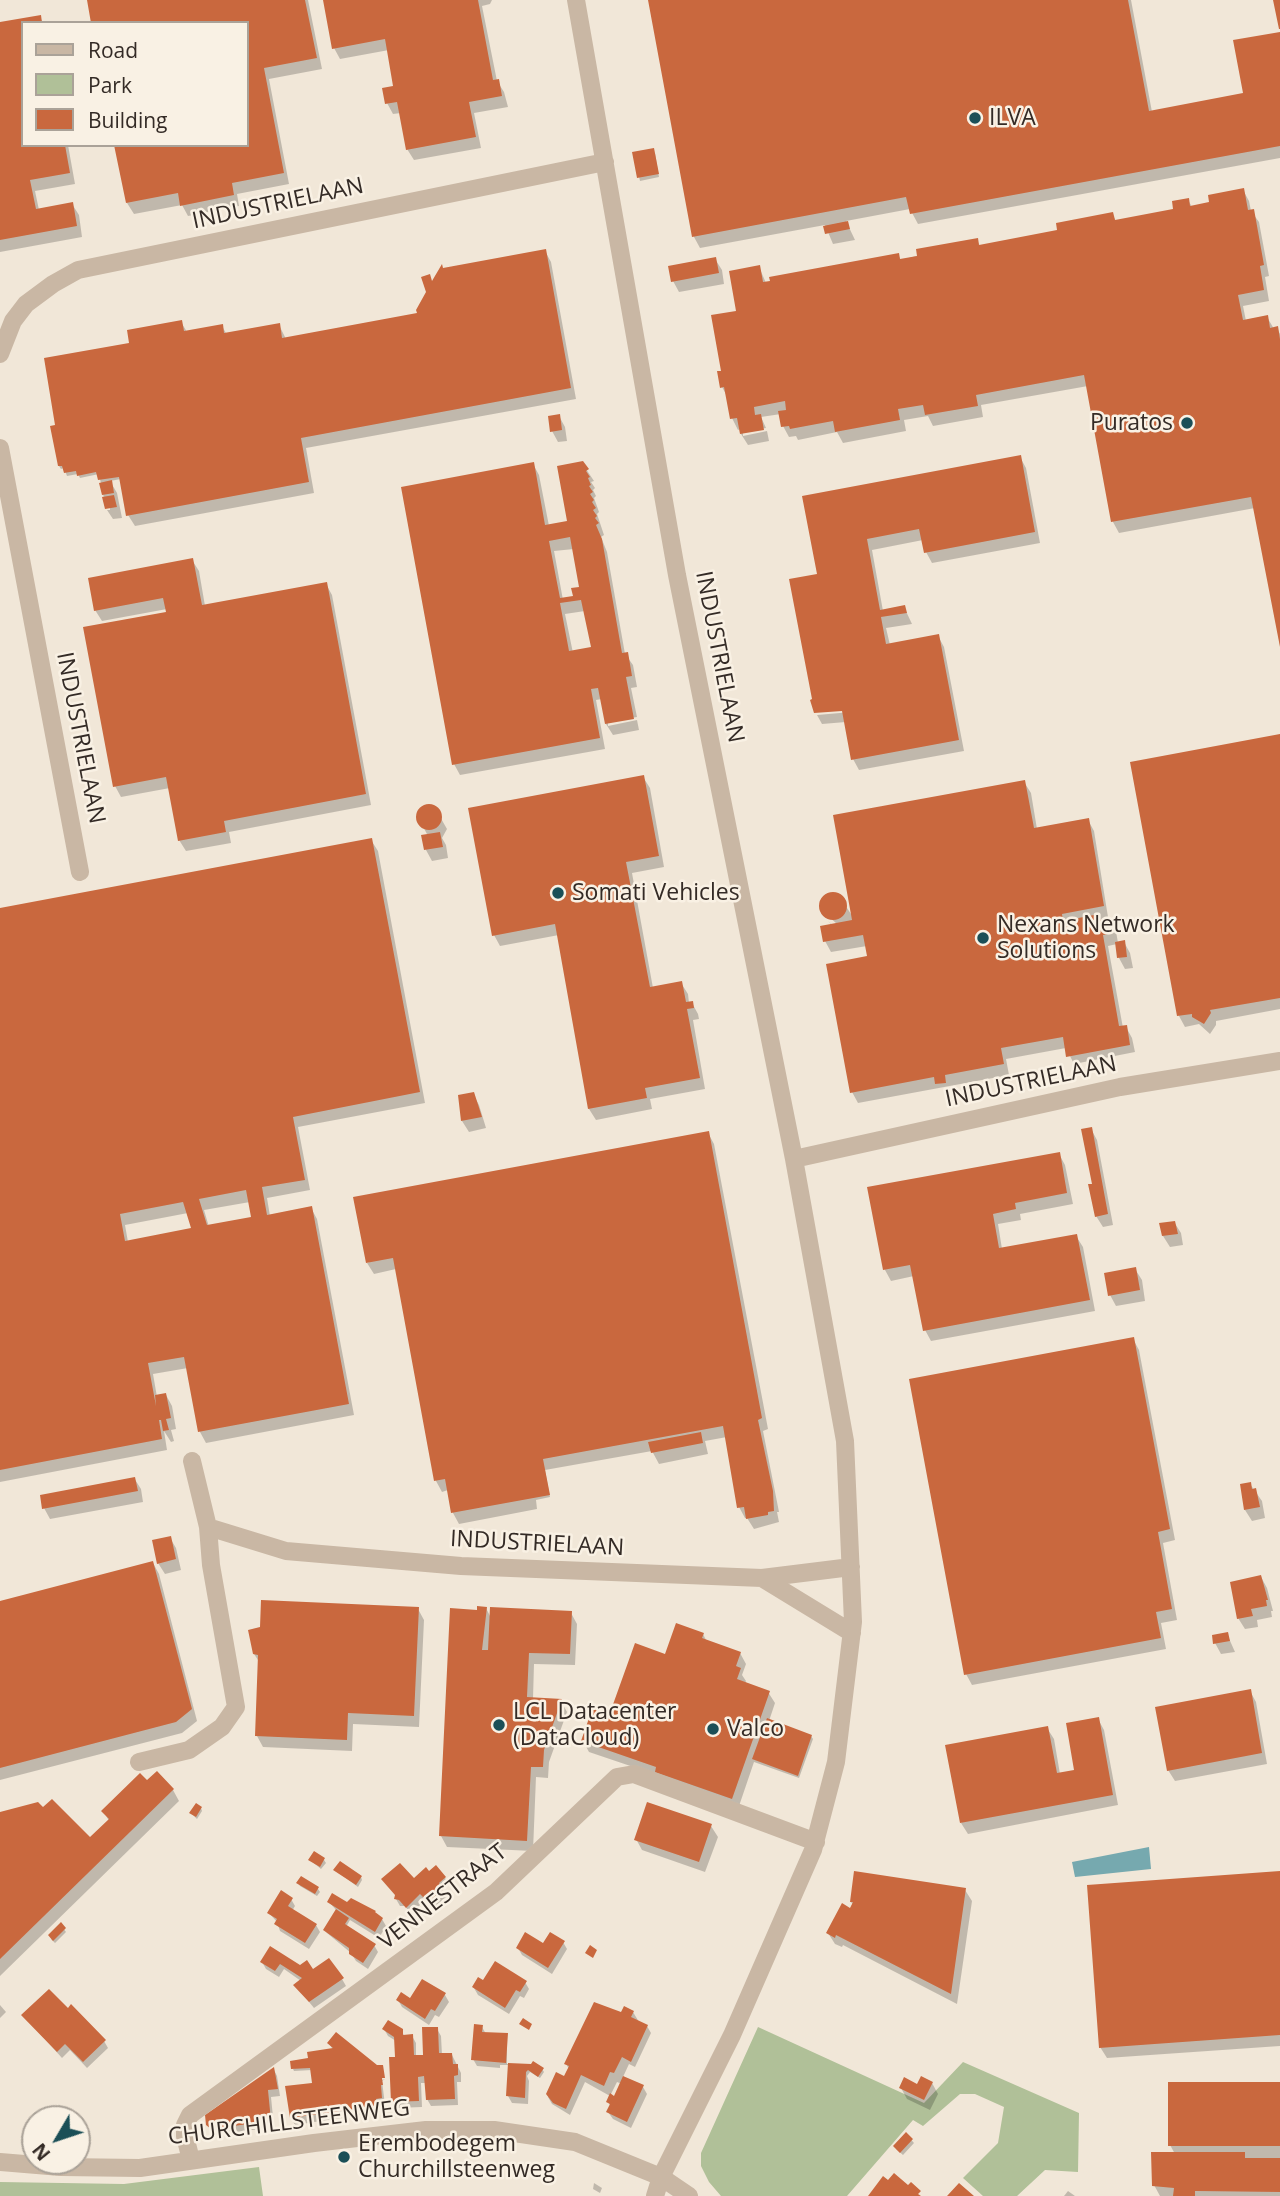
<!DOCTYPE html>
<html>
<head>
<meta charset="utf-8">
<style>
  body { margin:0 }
  #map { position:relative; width:1280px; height:2196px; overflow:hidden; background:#f1e7d8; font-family:"Open Sans",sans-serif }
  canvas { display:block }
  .legend { position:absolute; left:21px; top:21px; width:228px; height:126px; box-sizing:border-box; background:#f9f1e4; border:2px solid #aaa298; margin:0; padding:9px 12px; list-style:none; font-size:21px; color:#342b26 }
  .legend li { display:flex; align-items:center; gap:14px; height:35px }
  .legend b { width:35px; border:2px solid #aaa298 }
  .north { position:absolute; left:21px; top:2105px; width:70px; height:70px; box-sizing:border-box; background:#f9f1e4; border:2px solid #aaa298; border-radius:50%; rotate:231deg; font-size:19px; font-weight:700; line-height:28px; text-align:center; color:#342b26 }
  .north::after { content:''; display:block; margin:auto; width:24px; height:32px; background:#1b4f57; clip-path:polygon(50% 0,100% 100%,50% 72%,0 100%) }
</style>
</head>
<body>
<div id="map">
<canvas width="1280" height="2196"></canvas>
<ul class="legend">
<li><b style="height:9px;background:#c9b7a4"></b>Road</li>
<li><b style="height:19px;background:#b0c098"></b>Park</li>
<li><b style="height:19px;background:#c9683e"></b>Building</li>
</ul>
<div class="north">N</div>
</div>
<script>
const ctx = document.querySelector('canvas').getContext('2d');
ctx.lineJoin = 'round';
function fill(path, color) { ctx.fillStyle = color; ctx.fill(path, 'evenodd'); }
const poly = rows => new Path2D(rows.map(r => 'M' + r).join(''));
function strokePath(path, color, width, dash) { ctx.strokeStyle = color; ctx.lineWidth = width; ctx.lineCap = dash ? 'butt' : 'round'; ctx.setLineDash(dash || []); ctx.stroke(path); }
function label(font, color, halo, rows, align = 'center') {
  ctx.font = font + ' "Open Sans",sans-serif'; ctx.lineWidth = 5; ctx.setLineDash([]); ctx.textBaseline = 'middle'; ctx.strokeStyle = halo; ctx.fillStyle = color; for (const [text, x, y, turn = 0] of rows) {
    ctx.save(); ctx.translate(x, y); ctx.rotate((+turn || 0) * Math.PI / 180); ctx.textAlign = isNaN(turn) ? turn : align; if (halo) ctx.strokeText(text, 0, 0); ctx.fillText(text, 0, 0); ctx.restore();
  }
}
fill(poly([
  [758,2027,924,2103,963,2062,1079,2113,1078,2172,1045,2170,1017,2196,983,2196,963,2178,998,2143,1004,2107,975,2094,960,2094,923,2126,913,2120,847,2196,721,2196,709,2182,701,2166,701,2153],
  [259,2167,263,2196,0,2196,0,2182,124,2184]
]), '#b0c098');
fill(poly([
  [1149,1847,1151,1869,1075,1877,1072,1862]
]), '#76a9af');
fill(poly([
  [89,0,308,0,322,69,269,79,289,184,237,194,239,206,188,216,182,205,134,214,127,203,116,145,247,145,247,23],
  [325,0,492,0,490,4,482,6,497,81,504,92,508,107,474,113,481,148,414,160,407,149,401,113,393,114,387,103,395,88,389,50,340,59,334,48],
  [650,0,1131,0,1152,112,1245,94,1280,33,1280,158,918,224,910,209,846,221,855,240,833,244,825,225,700,248,694,237],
  [40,17,43,23,23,23,23,145,68,145,75,184,35,191,39,210,72,204,79,215,82,237,0,252,0,24],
  [655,153,659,177,640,181,634,154],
  [1243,190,1249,201,1251,211,1259,222,1269,276,1265,277,1269,301,1243,306,1246,321,1267,317,1274,329,1277,328,1280,334,1280,645,1255,508,1119,533,1113,522,1088,386,981,405,983,417,933,426,928,416,904,420,906,431,843,443,837,432,798,440,796,436,789,437,783,426,781,414,761,417,766,428,743,432,743,436,767,431,769,441,748,445,741,434,740,429,738,430,732,418,728,398,722,387,719,373,723,372,738,312,759,267,766,283,898,255,901,260,977,240,980,246,1059,232,1112,214,1116,221,1175,210,1188,200,1192,207,1211,204],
  [545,251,551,262,576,399,306,448,314,493,135,526,128,515,121,479,110,481,117,493,122,518,113,519,107,510,110,510,110,506,106,508,99,474,80,478,78,474,67,476,64,468,61,469,59,466,57,426,131,344,181,322,187,332,222,326,227,335,279,325,286,339,419,314,433,284,443,270],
  [715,259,722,270,724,284,679,292,673,281],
  [559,416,565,427,567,441,558,442,552,431],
  [1020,457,1026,468,1040,543,932,563,926,552,923,540,872,550,883,611,904,607,912,624,886,628,890,645,938,636,944,647,964,751,859,770,853,759,846,722,822,724,817,715,851,712,814,701,819,575,804,497],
  [582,463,594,481,591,482,595,488,593,490,596,496,594,498,599,512,597,514,604,535,601,537,607,552,625,654,633,665,637,687,631,688,637,717,608,722,608,726,637,720,639,730,613,735,606,724,602,699,596,700,605,749,460,775,454,764,533,464,539,475,549,526,569,523],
  [574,549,581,588,575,597,563,600,554,551],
  [585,611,593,649,573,653,565,614],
  [192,560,199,571,205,606,326,584,332,595,371,805,229,832,231,843,186,851,179,840,170,788,121,797,115,786,168,613,167,609,102,621,95,610],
  [1280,736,1280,1009,1216,1021,1216,1025,1210,1034,1199,1024,1185,1027,1179,1016,1132,763],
  [643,777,650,788,664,867,632,873,653,988,681,983,688,994,689,1003,692,1003,698,1014,699,1019,693,1020,705,1089,650,1099,652,1109,596,1120,589,1109,559,935,500,946,494,935],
  [1024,782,1031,793,1037,829,1088,820,1094,831,1108,917,1116,931,1118,943,1124,942,1130,953,1133,968,1125,969,1119,958,1117,944,1108,946,1123,1028,1126,1027,1132,1038,1135,1052,1074,1064,1066,1048,1006,1059,1009,1075,858,1103,852,1092,869,957,867,946,831,952,825,941,832,925,828,921,835,927,837,924,826,914,826,918,822,911,823,901,829,895,839,896,853,917],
  [428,806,435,808,447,829,442,838,446,845,448,858,432,861,426,850,423,837,428,836,418,817,421,809],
  [371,840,378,851,425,1103,298,1127,310,1190,267,1198,270,1216,311,1208,317,1219,354,1415,206,1443,200,1432,188,1368,153,1374,157,1397,166,1395,172,1406,176,1429,171,1430,174,1441,171,1442,164,1431,167,1450,0,1482,0,910],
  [250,1202,253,1219,209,1227,204,1210],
  [188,1213,193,1230,128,1242,125,1225],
  [473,1094,479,1105,486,1128,469,1132,462,1121],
  [1091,1129,1097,1140,1113,1225,1103,1227,1096,1216],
  [708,1133,714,1144,768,1429,763,1431,779,1512,777,1512,779,1522,754,1529,747,1518,745,1518,739,1507,727,1437,705,1441,708,1454,659,1464,652,1451,545,1470,550,1497,536,1500,537,1509,459,1524,453,1513,448,1490,442,1492,436,1481,396,1269,374,1274,367,1263],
  [1059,1154,1065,1165,1073,1204,1020,1214,1021,1220,998,1224,1002,1249,1076,1236,1083,1247,1095,1311,931,1341,925,1330,914,1276,891,1281,885,1270,869,1189],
  [1174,1222,1181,1233,1183,1245,1170,1247,1163,1236,1162,1225],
  [1135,1269,1142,1280,1145,1301,1116,1306,1110,1295],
  [1133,1339,1139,1350,1175,1540,1163,1543,1177,1620,1161,1623,1166,1649,972,1685,966,1674],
  [134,1478,141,1489,143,1502,50,1519,44,1508],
  [1250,1484,1262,1501,1265,1518,1252,1521,1245,1510],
  [170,1538,176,1548,181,1570,165,1574,158,1563],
  [153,1563,159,1574,197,1721,182,1733,0,1780,0,1603],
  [1261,1577,1267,1588,1273,1611,1271,1611,1272,1617,1257,1620,1258,1627,1245,1629,1238,1618],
  [486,1608,491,1618,571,1613,577,1624,575,1665,534,1664,533,1699,561,1701,567,1712,549,1762,548,1778,536,1777,533,1851,447,1847,441,1836],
  [418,1609,424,1620,419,1727,353,1724,352,1751,263,1747,257,1736,260,1663,254,1654],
  [703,1634,707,1642,740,1653,746,1664,742,1675,746,1681,745,1684,768,1692,775,1703,769,1721,811,1736,813,1739,799,1778,754,1762,738,1809,660,1776,589,1752,583,1741,666,1656],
  [1227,1634,1235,1652,1221,1654,1215,1643],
  [1250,1691,1256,1702,1267,1764,1175,1781,1168,1770],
  [1098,1719,1104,1730,1118,1805,968,1834,961,1823,1047,1728,1054,1739,1060,1774,1076,1771],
  [147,1783,173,1790,179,1801,0,1976,0,1814,90,1840,109,1821,104,1812],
  [201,1808,202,1811,197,1819,191,1813],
  [711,1826,718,1837,705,1872,642,1850,636,1839],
  [310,1860,324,1860,326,1863,321,1869],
  [335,1870,361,1877,362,1880,358,1887],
  [1280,1872,1280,2046,1107,2058,1100,2047],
  [429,1873,445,1878,449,1884,442,1890,446,1897,433,1908,425,1900,411,1914,405,1906,400,1906,396,1899,414,1881],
  [302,1878,318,1889,320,1892,317,1896,300,1886,298,1883],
  [965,1890,972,1901,957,2004,843,1945,842,1947,835,1944,828,1933,851,1910,853,1905,851,1902],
  [291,1899,295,1906,292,1911,316,1925,320,1932,309,1949,280,1931,277,1922,269,1913],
  [329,1902,382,1919,386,1926,379,1938,350,1920,346,1927,374,1945,378,1952,368,1969,356,1961,351,1953,327,1933,325,1930,337,1911],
  [61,1925,66,1932,55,1943,51,1939],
  [563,1942,567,1949,552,1974,522,1955,518,1948],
  [270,1948,300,1967,342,1979,346,1986,314,2008,295,1985,301,1981,284,1969,279,1977,266,1969,262,1962],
  [484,1982,525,1982,529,1989,524,1998,520,1996,509,2014,478,1995,474,1988],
  [445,1995,449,2002,439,2017,435,2015,429,2025,402,2007,398,2000],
  [0,2005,6,2012,0,2018],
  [633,2012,639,2022,647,2026,651,2033,635,2067,629,2064,623,2077,643,2087,647,2094,631,2128,613,2119,608,2112,611,2107,608,2102,610,2096,585,2082,570,2115,552,2104,548,2097,565,2078,569,2069,566,2064],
  [617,2082,622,2084,615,2098,610,2096],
  [24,2016,104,2041,108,2048,87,2068,70,2050,62,2058],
  [482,2027,486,2034,507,2035,507,2064,532,2066,542,2069,544,2072,540,2078,530,2072,527,2076,529,2081,528,2104,512,2103,508,2096,510,2065,500,2065,500,2068,477,2066,473,2059],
  [384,2029,401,2030,405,2037,412,2036,416,2043,416,2057,425,2056,437,2029,441,2036,442,2055,452,2055,461,2073,461,2082,457,2082,458,2105,431,2106,427,2099,426,2083,421,2083,422,2107,397,2108,393,2101,396,2041,388,2036],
  [329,2043,382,2076,382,2080,385,2079,382,2081,385,2105,379,2106,380,2112,295,2125,291,2118,314,2084,312,2070,294,2071,293,2069,333,2050],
  [274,2070,277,2076,280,2096,271,2097,274,2127,216,2135,212,2132,208,2124],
  [932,2083,938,2094,930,2110,907,2099,901,2088],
  [1280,2084,1280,2196,1160,2196,1154,2185,1175,2154,1170,2145],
  [906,2134,914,2143,903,2155,896,2149],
  [594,2183,602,2188,600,2193,593,2189],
  [1068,2191,1075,2196,1064,2196]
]), '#0003');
fill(poly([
  [87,0,305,0,317,58,264,68,284,173,232,183,234,195,180,206,178,193,126,203,114,145,247,145,247,23,91,23],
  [323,0,478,0,493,80,499,79,502,96,469,102,476,137,406,150,397,102,385,104,382,88,393,86,385,39,332,49],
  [648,0,1128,0,1149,111,1243,93,1233,40,1280,32,1280,146,910,214,906,197,692,237],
  [1273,0,1280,0,1280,29,1279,29],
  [41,15,42,23,23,23,23,145,65,145,70,173,30,180,36,209,73,202,77,226,0,240,0,22],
  [654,148,659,174,637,178,632,152],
  [1244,188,1248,210,1254,209,1264,265,1260,266,1264,290,1238,295,1243,320,1268,315,1270,328,1278,326,1280,339,1280,647,1251,497,1111,522,1084,375,976,395,978,406,925,415,923,405,898,409,900,420,835,432,833,421,790,429,789,426,781,427,778,411,786,410,785,401,754,407,755,415,761,414,764,430,740,434,737,418,730,419,724,387,720,388,717,371,721,371,711,315,736,311,729,271,760,265,763,282,770,281,769,277,899,253,900,259,917,256,916,249,978,238,979,245,1057,230,1056,223,1113,212,1115,220,1173,209,1172,201,1189,198,1190,206,1209,202,1208,195],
  [848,221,850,229,825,234,823,226],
  [546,249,571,388,301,438,309,482,126,516,119,477,98,480,96,472,77,476,76,471,64,473,62,466,58,466,50,426,55,425,44,358,129,343,127,330,182,320,184,331,223,324,224,333,280,323,282,338,417,313,416,310,426,292,421,277,430,274,432,281,442,264,443,268],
  [716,257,719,273,671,282,668,266],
  [560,414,562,430,550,432,548,416],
  [1021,455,1035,532,924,553,919,529,867,539,880,610,905,605,907,613,881,617,886,644,939,634,959,740,851,760,842,711,814,713,810,700,812,699,789,579,817,574,802,496],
  [583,461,589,469,586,471,590,477,588,478,591,485,589,486,593,492,590,494,594,500,592,502,596,508,593,510,597,516,595,518,599,523,596,525,602,539,622,653,628,652,632,676,626,677,634,719,605,724,598,688,591,689,600,738,452,765,401,487,534,462,545,525,567,521,557,466],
  [570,537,579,587,571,588,573,596,560,598,549,541],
  [581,600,591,647,569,651,560,603],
  [112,480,114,493,102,495,99,483],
  [114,495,117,507,105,509,102,497],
  [193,558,202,605,327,582,366,794,224,821,226,832,178,841,166,777,113,787,83,627,166,612,163,598,94,611,88,578],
  [1280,734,1280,998,1210,1010,1211,1013,1204,1024,1192,1017,1192,1014,1177,1016,1130,762],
  [644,775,659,856,626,862,650,987,682,981,686,1002,693,1001,694,1008,687,1009,700,1078,645,1088,647,1098,588,1109,555,924,492,936,468,808],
  [1025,780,1034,828,1089,818,1104,906,1062,914,1063,921,1099,914,1100,920,1110,918,1113,933,1103,935,1119,1026,1127,1025,1130,1045,1066,1057,1063,1037,1001,1048,1004,1064,945,1075,946,1083,935,1084,934,1077,850,1093,826,964,867,956,863,935,823,942,820,926,852,920,833,815],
  '416 817a13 13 0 1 1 26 0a13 13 0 1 1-26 0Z',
  [440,832,443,847,424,850,421,835],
  [372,838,420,1092,293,1117,305,1180,262,1187,267,1215,312,1206,349,1404,198,1432,184,1357,148,1363,156,1406,155,1395,166,1393,171,1418,166,1419,169,1430,163,1431,161,1420,159,1420,162,1439,0,1470,0,908],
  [246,1190,251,1217,207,1225,199,1199],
  [183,1202,191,1228,125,1241,120,1214],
  '819 906a14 14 0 1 1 28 0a14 14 0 1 1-28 0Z',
  [1125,940,1127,957,1117,958,1115,942],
  [474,1092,482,1117,461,1121,458,1095],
  [1092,1127,1108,1214,1095,1217,1088,1184,1092,1184,1081,1129],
  [709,1131,762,1418,758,1420,773,1491,774,1511,768,1512,768,1515,746,1519,744,1507,737,1508,723,1426,543,1459,550,1495,451,1513,445,1479,434,1481,393,1258,366,1263,353,1197],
  [1060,1152,1067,1193,1015,1203,1016,1209,993,1214,999,1248,1077,1234,1090,1300,923,1331,910,1265,883,1270,867,1187],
  [1175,1221,1178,1234,1162,1236,1159,1223],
  [1136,1267,1140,1290,1108,1296,1104,1273],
  [1134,1337,1170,1529,1158,1532,1172,1609,1156,1612,1161,1638,964,1675,909,1379],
  [701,1432,703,1443,651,1453,648,1442],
  [135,1477,138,1491,42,1509,40,1495],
  [1251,1482,1252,1489,1256,1488,1260,1507,1244,1510,1240,1484],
  [171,1536,176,1559,157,1564,152,1540],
  [153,1561,192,1709,176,1722,0,1768,0,1601],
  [1261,1575,1268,1600,1266,1600,1267,1606,1251,1609,1253,1616,1237,1619,1230,1582],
  [261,1600,419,1607,414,1716,348,1713,347,1740,255,1736,258,1655,253,1654,248,1630,260,1627],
  [477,1606,487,1607,482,1650,488,1650,490,1607,572,1611,570,1654,529,1653,527,1697,562,1699,544,1750,543,1767,531,1767,527,1841,439,1836,450,1608,477,1610],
  [676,1623,704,1633,702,1638,741,1652,736,1666,741,1668,737,1679,770,1691,732,1799,655,1772,656,1767,581,1741,594,1704,611,1710,635,1643,665,1654],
  [1228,1632,1230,1641,1213,1644,1212,1635],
  [1251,1689,1262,1753,1167,1771,1155,1707],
  [1099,1717,1113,1795,960,1823,945,1745,1048,1726,1057,1773,1074,1770,1066,1723],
  [767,1718,812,1735,798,1776,752,1759],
  [157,1771,174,1789,0,1959,0,1812,38,1802,43,1807,52,1799,90,1837,109,1819,101,1811,140,1773,147,1780],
  [647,1802,712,1824,699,1862,634,1840],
  [196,1803,202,1807,196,1817,189,1813],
  [314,1851,325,1858,320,1867,308,1860],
  [340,1861,362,1876,356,1885,333,1870],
  [400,1863,414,1878,426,1867,429,1871,436,1865,446,1877,439,1883,443,1889,428,1902,420,1894,406,1908,399,1900,394,1899,395,1895,381,1879],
  [854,1871,966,1888,951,1994,836,1935,835,1938,826,1933,842,1903,850,1908,853,1902,850,1902],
  [1280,1871,1280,2035,1099,2048,1087,1885],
  [301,1876,319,1887,315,1894,296,1883],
  [281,1890,293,1898,288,1906,317,1924,305,1943,274,1924,277,1919,267,1913],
  [332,1893,347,1902,351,1898,376,1911,375,1912,383,1918,375,1932,327,1902],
  [336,1909,349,1918,345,1924,376,1944,363,1963,349,1954,349,1948,323,1930],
  [61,1922,66,1928,53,1941,48,1935],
  [525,1932,543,1943,550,1932,565,1941,548,1968,516,1948],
  [590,1945,597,1950,593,1958,585,1953],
  [270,1946,300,1965,307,1960,313,1969,329,1958,344,1978,309,2002,293,1985,302,1978,280,1964,275,1971,260,1962],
  [495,1961,527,1981,520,1992,516,1990,505,2008,472,1987,478,1977,483,1980],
  [422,1979,446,1993,435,2011,431,2009,425,2019,396,2000,401,1992,410,1998],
  [49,1989,68,2008,71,2004,106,2040,83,2062,65,2044,57,2052,21,2015],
  [594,2002,621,2012,624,2006,634,2011,631,2017,648,2025,631,2062,622,2057,614,2073,610,2072,604,2086,581,2075,566,2109,553,2103,546,2094,556,2072,564,2076,569,2066,564,2064],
  [523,2018,532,2024,529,2030,519,2024],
  [388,2020,403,2029,403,2035,413,2034,414,2055,423,2055,422,2027,438,2027,439,2053,452,2053,453,2064,458,2064,458,2075,454,2076,455,2099,426,2100,424,2076,418,2077,419,2101,391,2102,389,2057,395,2057,394,2037,382,2029],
  [474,2024,483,2025,482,2032,508,2033,506,2063,471,2060],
  [336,2032,377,2065,383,2065,385,2078,382,2078,383,2085,381,2085,382,2098,376,2099,377,2106,290,2118,285,2086,312,2083,310,2068,291,2069,290,2061,308,2058,307,2052,333,2048,327,2043],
  [533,2061,544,2068,538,2077,528,2070,526,2072,525,2098,506,2096,508,2063,531,2064],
  [274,2067,278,2089,268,2090,271,2121,211,2129,206,2125,205,2115],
  [623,2076,644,2085,627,2122,606,2112,610,2104,606,2102,610,2093,614,2096],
  [921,2076,933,2082,924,2100,899,2088,904,2077,917,2084],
  [1168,2082,1280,2082,1280,2146,1168,2146],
  [906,2132,913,2139,900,2153,893,2146],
  [1151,2152,1245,2152,1245,2158,1280,2158,1280,2192,1195,2191,1195,2196,1173,2196,1174,2188,1152,2186],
  [894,2173,908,2185,911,2182,921,2191,918,2194,921,2196,868,2196,883,2176,888,2180],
  [959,2183,974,2196,947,2196]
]), '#c9683e');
strokePath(poly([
  [576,0,677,575,794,1159,845,1441,853,1622,836,1762,813,1850,732,2035,661,2177,655,2196],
  [0,354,13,321,26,304,53,284,78,270,605,162],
  [0,448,80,872],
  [794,1159,1120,1087,1280,1061],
  [208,1527,286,1551,461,1566,762,1578,852,1633],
  [762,1578,851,1567],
  [139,1762,189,1750,222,1727,236,1707,211,1565,208,1527,192,1461],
  [191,2160,185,2136,185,2125,190,2115,496,1892,617,1777,634,1774,816,1842],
  [0,2162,61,2167,140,2168,314,2143,426,2130,494,2130,575,2142,661,2177,689,2196]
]), '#c9b7a4', 18);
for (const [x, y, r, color] of [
  [975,118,7,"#1b4f57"],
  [1187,423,7,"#1b4f57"],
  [558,893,7,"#1b4f57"],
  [983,938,7,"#1b4f57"],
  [499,1725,7,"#1b4f57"],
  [713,1729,7,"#1b4f57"],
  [344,2157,7,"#1b4f57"]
]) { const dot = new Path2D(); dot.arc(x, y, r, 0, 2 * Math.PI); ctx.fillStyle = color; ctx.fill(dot); strokePath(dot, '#f9f1e4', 2.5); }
label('23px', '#342b26', '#f9f1e4', [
  ["ILVA",989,118],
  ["Puratos",1173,423,"right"],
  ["Somati Vehicles",572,893],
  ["Nexans Network",997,925],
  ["Solutions",997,951],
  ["LCL Datacenter",513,1712],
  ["(DataCloud)",513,1738],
  ["Valco",727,1729],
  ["Erembodegem",358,2144],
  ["Churchillsteenweg",358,2170]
], 'left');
label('23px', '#342b26', '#f9f1e4', [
  ["INDUSTRIELAAN",278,204,-12],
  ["INDUSTRIELAAN",719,657,79],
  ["INDUSTRIELAAN",80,738,79],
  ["INDUSTRIELAAN",1031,1082,-12],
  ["INDUSTRIELAAN",537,1544,3],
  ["VENNESTRAAT",443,1897,-38],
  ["CHURCHILLSTEENWEG",289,2123,-7]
]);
</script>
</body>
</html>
